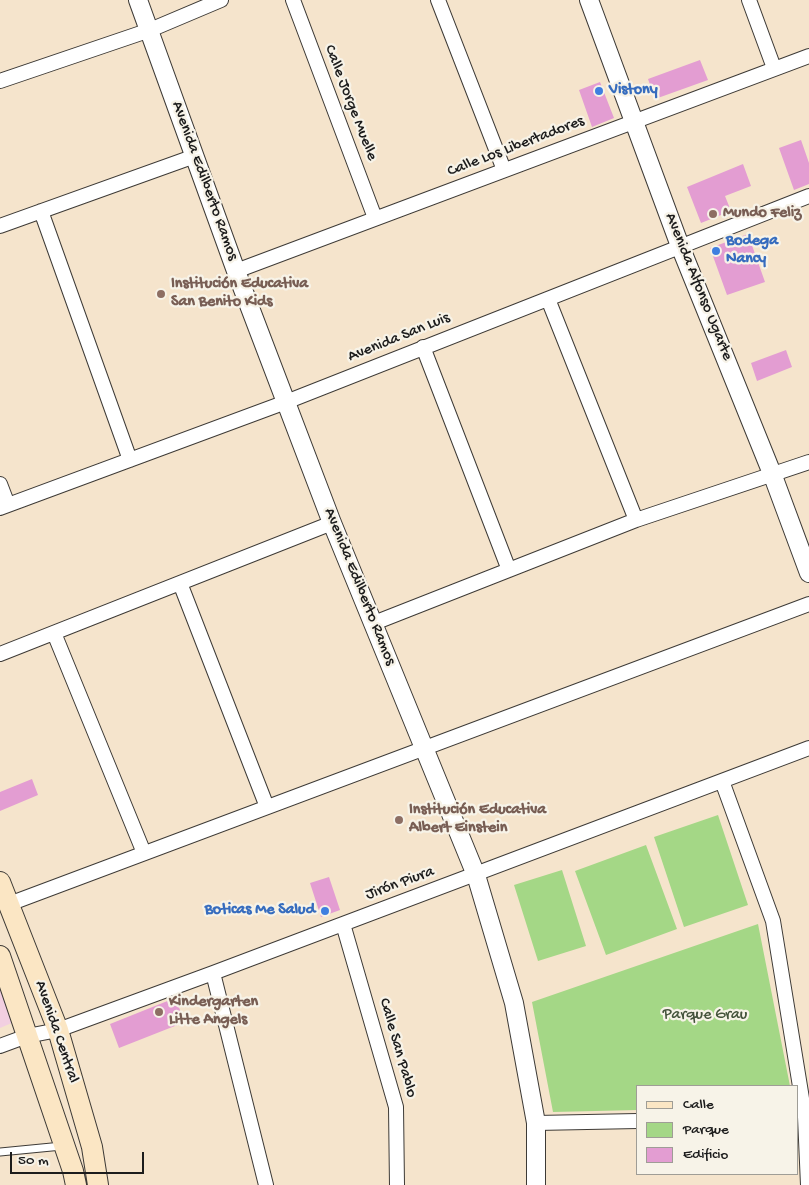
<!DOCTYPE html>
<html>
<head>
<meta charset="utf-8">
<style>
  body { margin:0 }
  #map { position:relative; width:809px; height:1185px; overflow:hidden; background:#f5e4cc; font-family:"Gochi Hand",sans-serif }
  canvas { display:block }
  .legend { position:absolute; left:636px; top:1085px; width:162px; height:90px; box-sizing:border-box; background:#f7f3e8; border:1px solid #9f9d96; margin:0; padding:6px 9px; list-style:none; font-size:15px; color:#1c1c1c }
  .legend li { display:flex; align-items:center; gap:10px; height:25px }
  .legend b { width:25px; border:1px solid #9f9d96 }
  .scale { position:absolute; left:10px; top:1152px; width:134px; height:22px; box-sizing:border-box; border:2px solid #1c1c1c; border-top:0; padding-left:6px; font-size:15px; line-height:18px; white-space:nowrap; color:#1c1c1c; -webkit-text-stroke:4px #f7f3e8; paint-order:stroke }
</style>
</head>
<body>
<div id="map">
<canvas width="809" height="1185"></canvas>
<ul class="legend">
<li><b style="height:6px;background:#fbe6c4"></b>Calle</li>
<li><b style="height:14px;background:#a4d786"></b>Parque</li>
<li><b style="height:14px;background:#e39dd2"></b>Edificio</li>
</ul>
<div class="scale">50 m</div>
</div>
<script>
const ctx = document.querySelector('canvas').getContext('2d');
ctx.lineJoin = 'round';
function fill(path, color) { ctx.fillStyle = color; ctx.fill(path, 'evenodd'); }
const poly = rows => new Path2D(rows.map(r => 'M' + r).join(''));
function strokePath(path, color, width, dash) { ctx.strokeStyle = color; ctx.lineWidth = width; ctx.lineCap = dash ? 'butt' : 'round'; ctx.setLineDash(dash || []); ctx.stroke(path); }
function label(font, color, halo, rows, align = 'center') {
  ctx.font = font + ' "Gochi Hand",sans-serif'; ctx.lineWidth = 4.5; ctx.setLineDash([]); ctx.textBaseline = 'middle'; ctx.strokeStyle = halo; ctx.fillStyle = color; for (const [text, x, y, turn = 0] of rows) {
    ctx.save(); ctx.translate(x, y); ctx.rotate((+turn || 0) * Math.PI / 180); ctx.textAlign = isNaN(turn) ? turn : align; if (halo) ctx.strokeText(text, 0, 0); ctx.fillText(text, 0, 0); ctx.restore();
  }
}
fill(poly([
  [0,986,14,1022,0,1028]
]), '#f2cfe1');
fill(poly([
  [718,815,748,905,684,927,654,837],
  [646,845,677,929,606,955,575,871],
  [562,870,586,946,538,961,514,885],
  [758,924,790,1086,638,1086,638,1110,553,1112,532,1002]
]), '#a4d786');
fill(poly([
  [700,60,708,80,655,99,648,79],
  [600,82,614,118,592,127,579,90],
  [801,140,809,163,809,184,794,190,779,148],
  [743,164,751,186,725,196,731,211,701,223,687,187],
  [748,234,765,282,727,295,710,248],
  [786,350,792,367,757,381,751,363],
  [32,779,38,795,0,811,0,792],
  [329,877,340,910,321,917,310,883],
  [175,998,185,1022,119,1048,110,1024]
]), '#e39dd2');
const service = poly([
  [0,1152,62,1146]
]);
const minor = poly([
  [293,0,375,218],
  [438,0,504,170],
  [749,0,774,68],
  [0,81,150,30,221,0],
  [41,211,130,460],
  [0,226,195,156],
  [236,271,809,56],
  [548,299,636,520],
  [423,347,509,570],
  [0,484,8,505],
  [0,508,286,402,809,196],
  [180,583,267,807],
  [374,623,636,520,809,462],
  [54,633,144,853],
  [0,654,332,523],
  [722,781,773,921,805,1117,808,1185],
  [9,904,809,604],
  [343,924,396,1107,397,1185],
  [213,973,266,1185],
  [0,1046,27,1036,58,1030,213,973,809,748],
  [536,1123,638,1121]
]);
const tertiary = poly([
  [138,0,236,271,332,523,476,875,514,1003,536,1123,536,1185],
  [589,0,680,246,773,476,809,573]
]);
const secondary = poly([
  [0,882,58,1030,92,1147,98,1185],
  [0,956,73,1171,76,1185]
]);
strokePath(service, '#3d3a36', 9);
strokePath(minor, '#3d3a36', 16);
strokePath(tertiary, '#3d3a36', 20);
strokePath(secondary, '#3d3a36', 22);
strokePath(service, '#fff', 7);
strokePath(minor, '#fff', 14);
strokePath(tertiary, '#fff', 18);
strokePath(secondary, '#fbe6c4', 20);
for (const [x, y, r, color] of [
  [599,91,5,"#3f7fe0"],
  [713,214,5,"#8d6e63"],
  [716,251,5,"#3f7fe0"],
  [161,294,5,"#8d6e63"],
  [399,820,5,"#8d6e63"],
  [325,911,5,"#3f7fe0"],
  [159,1012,5,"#8d6e63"]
]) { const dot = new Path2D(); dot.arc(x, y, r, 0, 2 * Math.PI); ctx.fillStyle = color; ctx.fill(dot); strokePath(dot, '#f7f3e8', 2); }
label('bold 16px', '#366cbe', '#f7f3e8', [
  ["Vistony",609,91],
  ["Bodega",726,242],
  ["Nancy",726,260],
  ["Boticas Me Salud",315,911,"right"]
], 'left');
label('16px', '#1c1c1c', '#f7f3e8', [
  ["Calle Jorge Muelle",350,103,69],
  ["Calle Los Libertadores",516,147,-21],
  ["Avenida Edilberto Ramos",204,181,70],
  ["Avenida Alfonso Ugarte",698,287,68],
  ["Avenida San Luis",399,338,-22],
  ["Avenida Edilberto Ramos",359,587,68],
  ["Jirón Piura",400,884,-20],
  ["Avenida Central",56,1032,71],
  ["Calle San Pablo",397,1048,74]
]);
label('bold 16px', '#785e54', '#f7f3e8', [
  ["Mundo Feliz",723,214],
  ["Institución Educativa",171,285],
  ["San Benito Kids",171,303],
  ["Institución Educativa",409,811],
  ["Albert Einstein",409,829],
  ["Kindergarten",169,1003],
  ["Litte Angels",169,1021]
], 'left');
label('16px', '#45543c', '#f7f3e8', [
  ["Parque Grau",705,1016]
]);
</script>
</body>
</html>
